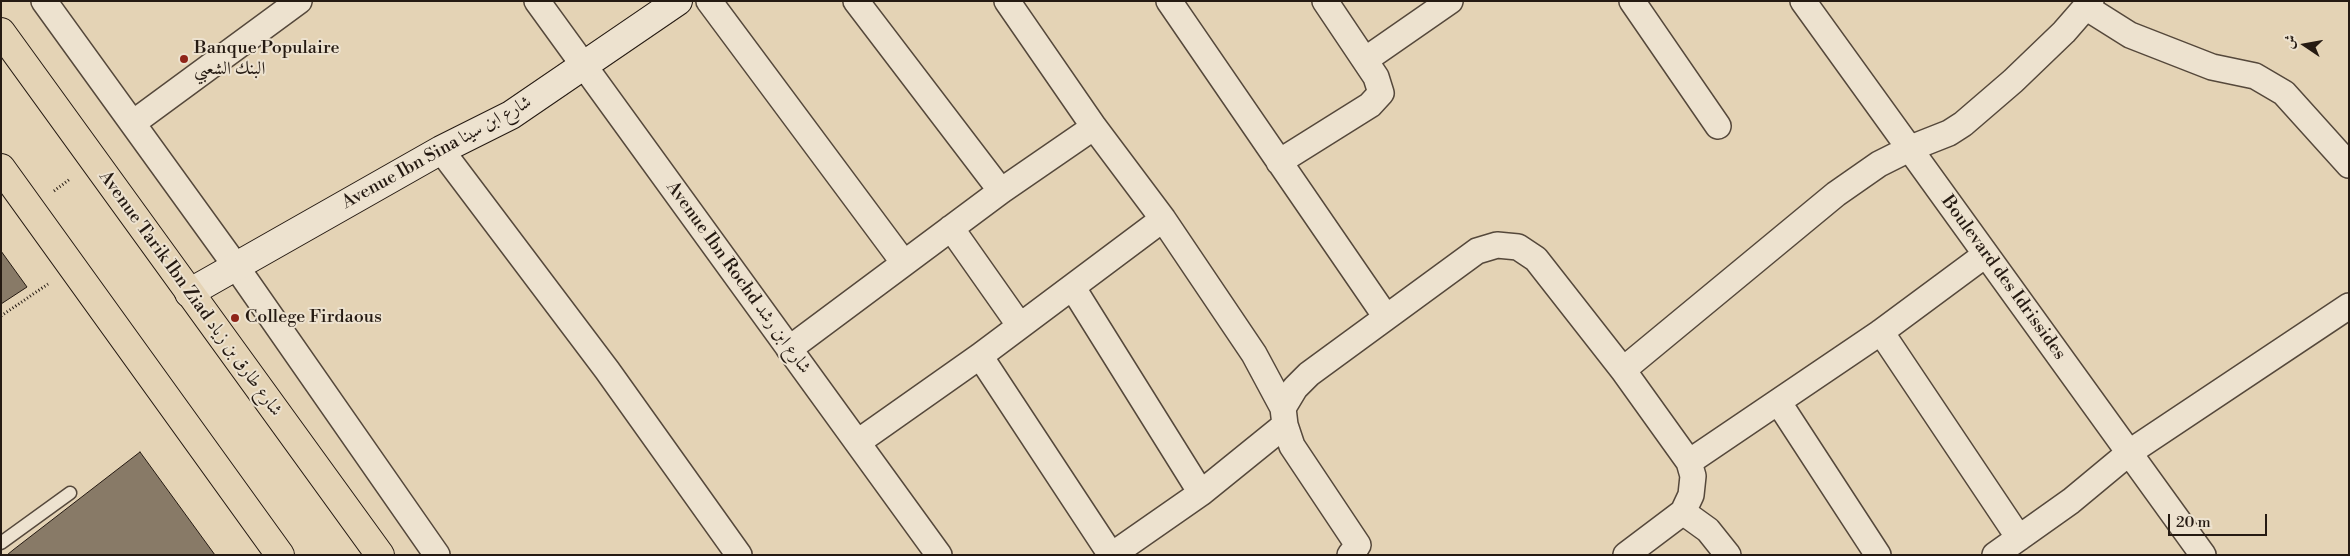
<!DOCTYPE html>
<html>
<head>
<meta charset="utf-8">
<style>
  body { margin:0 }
  #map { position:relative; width:2350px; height:556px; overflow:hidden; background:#e4d3b5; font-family:"Libre Bodoni",Amiri,serif }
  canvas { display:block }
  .frame { position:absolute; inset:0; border:2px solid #251a12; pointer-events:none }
  .north { position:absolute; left:2280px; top:20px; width:50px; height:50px; -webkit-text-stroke:4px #ede2cf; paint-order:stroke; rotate:282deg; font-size:14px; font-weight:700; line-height:20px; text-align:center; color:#251a12 }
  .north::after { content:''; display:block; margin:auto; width:18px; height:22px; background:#251a12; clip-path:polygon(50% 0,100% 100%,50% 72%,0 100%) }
  .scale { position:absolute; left:2168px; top:514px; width:99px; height:22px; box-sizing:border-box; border:2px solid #251a12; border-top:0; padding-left:6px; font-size:15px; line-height:18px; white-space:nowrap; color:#251a12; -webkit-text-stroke:4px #ede2cf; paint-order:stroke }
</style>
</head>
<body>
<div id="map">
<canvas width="2350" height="556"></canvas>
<div class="frame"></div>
<div class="north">ش</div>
<div class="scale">20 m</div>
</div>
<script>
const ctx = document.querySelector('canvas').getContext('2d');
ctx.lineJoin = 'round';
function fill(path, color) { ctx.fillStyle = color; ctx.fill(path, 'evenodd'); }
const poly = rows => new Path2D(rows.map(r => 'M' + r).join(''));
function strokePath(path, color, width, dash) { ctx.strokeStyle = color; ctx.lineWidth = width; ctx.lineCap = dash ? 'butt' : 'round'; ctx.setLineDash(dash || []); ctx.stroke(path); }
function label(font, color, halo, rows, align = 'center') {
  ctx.font = font + ' "Libre Bodoni",Amiri,serif'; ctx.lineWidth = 4; ctx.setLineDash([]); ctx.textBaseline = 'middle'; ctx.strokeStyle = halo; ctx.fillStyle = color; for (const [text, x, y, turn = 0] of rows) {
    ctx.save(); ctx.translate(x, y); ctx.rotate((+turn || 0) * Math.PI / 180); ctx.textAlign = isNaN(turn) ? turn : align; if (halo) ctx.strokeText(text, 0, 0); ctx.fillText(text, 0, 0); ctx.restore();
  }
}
const building = poly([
  [1,251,27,287,1,304,1,251],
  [140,452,215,555,7,555,13,550,140,452]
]);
fill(building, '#887a67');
strokePath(building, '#251a12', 1);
const lane = poly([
  [1,543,70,493]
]);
const street = poly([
  [44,1,235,265,437,555],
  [537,1,939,555],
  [709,1,904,263],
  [856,1,1001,191],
  [1007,1,1094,127,1163,219,1254,354,1283,408],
  [1169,1,1386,317],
  [1632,1,1718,126],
  [1803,1,2203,555],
  [2087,8,2130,35,2212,67,2255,76,2284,93,2349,165],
  [1365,60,1450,1],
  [133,123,299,1],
  [441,150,607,370,739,555],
  [1279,162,1370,105,1381,93,1376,77,1325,1],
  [951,228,1020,326],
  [1073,288,1201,493],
  [1881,332,2019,538],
  [789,349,1001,191,1094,127],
  [980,356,1111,555],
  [1623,370,1836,194,1879,164,1911,148,1949,133,1963,124,2013,81,2064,32,2091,1],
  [1779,403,1878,555],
  [858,442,980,356,1163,219],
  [1689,462,1881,332,1985,255],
  [1683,512,1708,530,1728,555],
  [1112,555,1201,493,1285,425],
  [1350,555,1358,545,1292,446,1285,425,1283,408,1295,388,1309,374,1477,251,1497,245,1518,247,1536,259,1623,370,1689,462,1693,476,1691,495,1683,512,1626,555],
  [1995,555,2071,501,2130,452,2349,306]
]);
const secondary = poly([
  [189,293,441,150,511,115,678,1]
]);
const primary = poly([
  [1,32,380,555],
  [1,168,280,555]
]);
strokePath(lane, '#55483b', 15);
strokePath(street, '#55483b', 28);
strokePath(secondary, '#251a12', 30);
strokePath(primary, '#251a12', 30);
strokePath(poly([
  [54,191,70,179],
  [1,316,48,284]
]), '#251a12', 3, [1, 2.5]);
strokePath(lane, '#ede2cf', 12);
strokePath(street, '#ede2cf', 25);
strokePath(secondary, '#ede2cf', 28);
strokePath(primary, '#e4d3b5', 28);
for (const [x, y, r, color] of [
  [184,59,5,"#8f2418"],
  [235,318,5,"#8f2418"]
]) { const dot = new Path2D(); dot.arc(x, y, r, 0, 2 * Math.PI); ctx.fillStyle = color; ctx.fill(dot); strokePath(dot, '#ede2cf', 2); }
label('18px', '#251a12', '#ede2cf', [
  ["Banque Populaire",194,49],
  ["البنك الشعبي",194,70],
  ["College Firdaous",245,318]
], 'left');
label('18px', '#251a12', '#ede2cf', [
  ["Avenue Ibn Sina شارع ابن سينا",437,153,-29],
  ["Avenue Ibn Rochd شارع ابن رشد",738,278,54],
  ["Boulevard des Idrissides",2003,278,54],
  ["Avenue Tarik Ibn Ziad شارع طارق بن زياد",190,294,54]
]);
</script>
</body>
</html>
